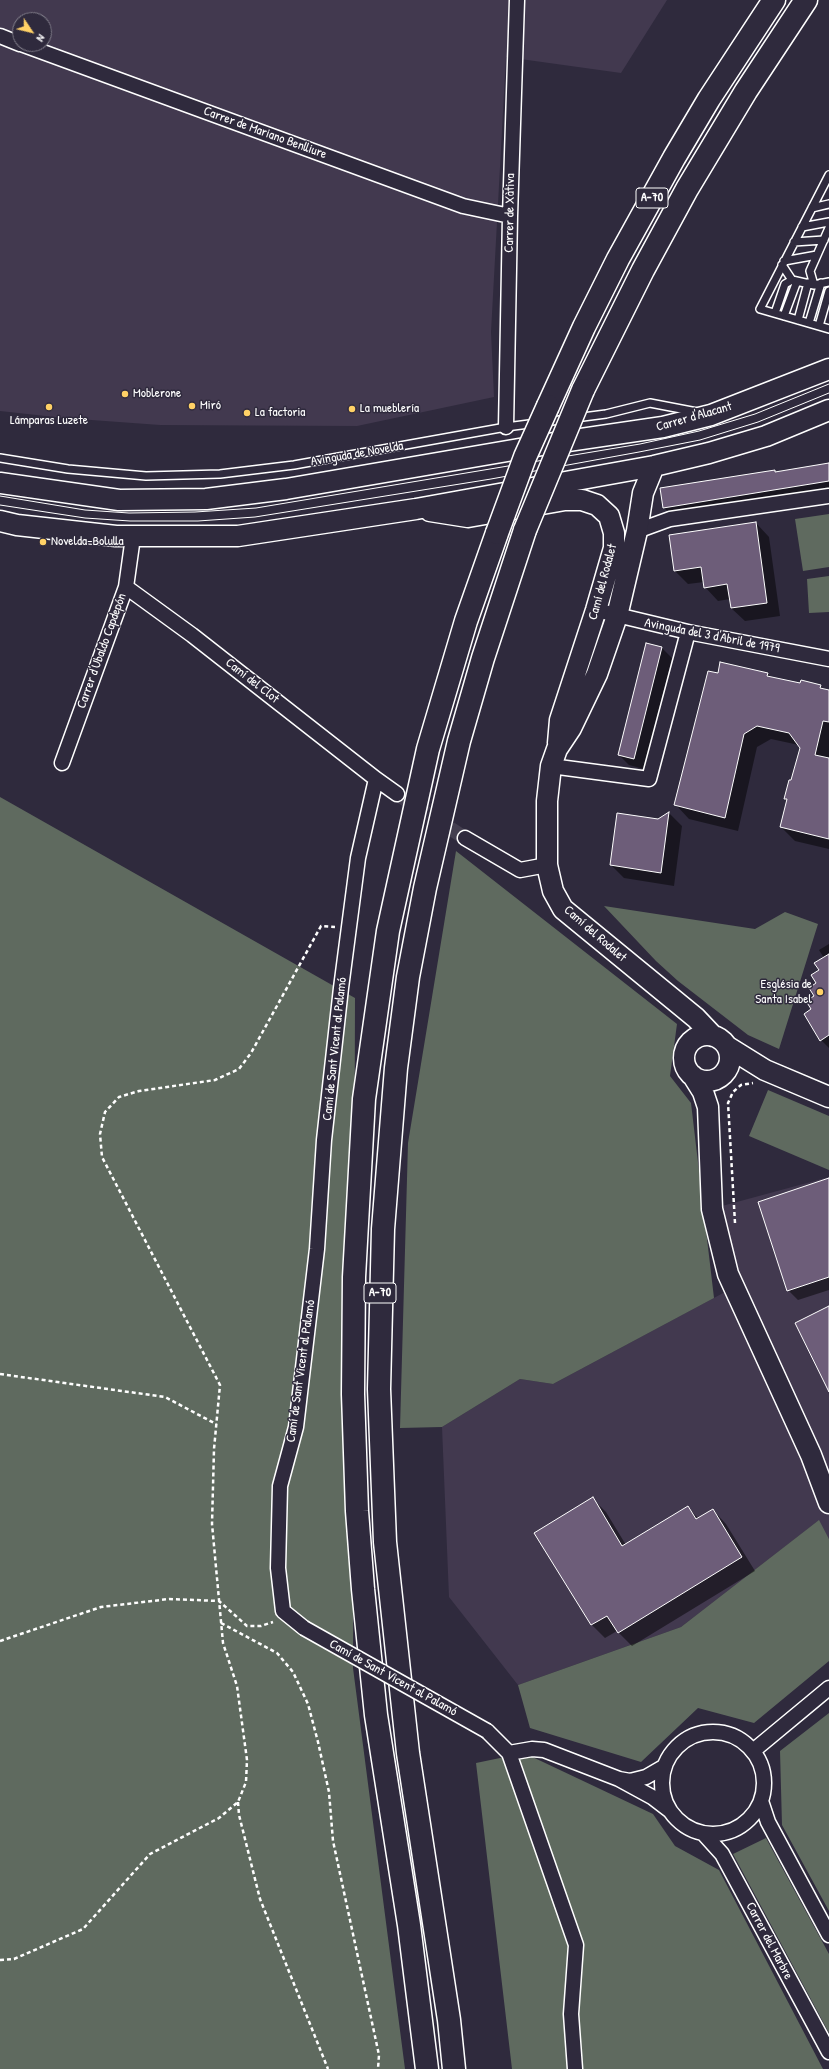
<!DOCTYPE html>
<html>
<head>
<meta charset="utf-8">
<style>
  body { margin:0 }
  #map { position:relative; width:829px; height:2069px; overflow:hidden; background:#2f2a3d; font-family:"Patrick Hand",sans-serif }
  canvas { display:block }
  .north { position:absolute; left:12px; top:12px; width:40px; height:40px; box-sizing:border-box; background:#2f2a3d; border:1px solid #827f8b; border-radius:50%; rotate:125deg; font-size:11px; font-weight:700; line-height:16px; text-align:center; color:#fff }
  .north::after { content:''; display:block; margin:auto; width:14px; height:18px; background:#ffd166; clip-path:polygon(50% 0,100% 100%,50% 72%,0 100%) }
</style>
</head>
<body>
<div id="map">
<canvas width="829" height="2069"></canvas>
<div class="north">N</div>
</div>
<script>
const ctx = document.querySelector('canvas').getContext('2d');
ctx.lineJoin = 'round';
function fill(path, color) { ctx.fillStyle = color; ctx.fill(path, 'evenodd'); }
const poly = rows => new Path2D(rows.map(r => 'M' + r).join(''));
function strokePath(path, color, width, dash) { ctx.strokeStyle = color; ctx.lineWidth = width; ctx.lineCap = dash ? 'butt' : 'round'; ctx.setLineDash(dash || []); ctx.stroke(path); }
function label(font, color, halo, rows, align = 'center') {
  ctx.font = font + ' "Patrick Hand",sans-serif'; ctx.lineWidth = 3; ctx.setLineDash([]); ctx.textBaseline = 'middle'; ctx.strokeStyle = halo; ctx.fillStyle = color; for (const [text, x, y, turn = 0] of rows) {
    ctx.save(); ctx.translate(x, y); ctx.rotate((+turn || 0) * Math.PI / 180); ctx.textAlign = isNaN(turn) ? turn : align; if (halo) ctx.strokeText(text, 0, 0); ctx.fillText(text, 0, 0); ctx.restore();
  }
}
fill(poly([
  [0,0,667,0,621,73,506,57,491,332,494,397,357,426,160,425,64,418,0,411],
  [20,20,44,20,44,44,20,44],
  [829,1177,829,1539,818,1521,681,1627,518,1685,449,1597,442,1427,520,1379,553,1384,740,1284,722,1206]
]), '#42394f');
fill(poly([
  [829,514,829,567,803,571,795,519],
  [829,576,829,612,809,613,807,579],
  [0,797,355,998,353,1668,405,2069,0,2069],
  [456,851,677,1024,670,1076,691,1103,714,1298,553,1384,520,1379,442,1427,400,1428,408,1143],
  [604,906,755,929,785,912,818,924,779,1049,748,1035,678,981,656,961],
  [768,1090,829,1116,829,1170,749,1136],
  [819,1520,829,1539,829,1661,754,1723,698,1708,641,1762,530,1728,518,1685,681,1627],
  [829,1713,829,1911,782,1825,780,1751],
  [524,1753,653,1814,675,1846,719,1870,823,2069,512,2069,476,1763],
  [766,1838,829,1954,829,2033,733,1854]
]), '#5f6a5f');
fill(poly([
  [829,464,829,493,675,518,664,508,661,489,774,471,777,473],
  [756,523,769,537,780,616,745,621,731,608,730,599,718,601,705,587,704,582,688,584,675,571,670,536],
  [662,648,672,658,644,769,629,765,619,755],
  [720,663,768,674,772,678,801,684,820,686,824,690,829,691,829,849,795,841,781,827,787,801,785,799,792,782,801,748,799,745,771,739,757,747,738,831,689,819,676,805,718,675],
  [669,813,682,826,674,886,624,878,611,865,658,821],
  [829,944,829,1048,821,1040,812,1009,824,958,819,950],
  [829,1180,829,1290,798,1300,788,1290],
  [593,1499,606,1512,626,1545,687,1507,699,1519,713,1510,726,1524,755,1571,632,1646,617,1631,605,1638,592,1625,536,1533]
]), '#0007');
const building = poly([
  [829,463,829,481,663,508,660,488,775,470,775,472,829,463],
  [756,522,767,603,731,608,727,584,704,588,701,567,674,571,669,535,756,522],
  [646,643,662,647,634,759,618,755,646,643],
  [720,662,768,673,767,676,800,683,801,680,821,685,820,688,829,690,829,722,823,721,815,755,829,758,829,839,780,827,787,799,784,799,789,780,791,780,800,748,789,733,757,726,744,734,725,818,674,805,708,671,718,673,720,662],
  [669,812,661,873,610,865,617,813,658,819,669,812],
  [829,954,829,1035,820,1041,804,1014,811,1009,806,1001,814,996,809,988,816,983,811,975,819,970,814,963,829,954],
  [829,1178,829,1277,787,1291,758,1202,829,1178],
  [829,1306,829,1392,795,1323,829,1306],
  [593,1497,622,1546,688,1506,696,1519,713,1509,742,1557,618,1633,607,1616,591,1625,534,1533,593,1497]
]);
fill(building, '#6d5d79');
strokePath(building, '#fff', 1);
strokePath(poly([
  [397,794,465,838]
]), '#443f50', 14, [14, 7]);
const lane = poly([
  [829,175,760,309,829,329],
  [812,208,829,204],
  [802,227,829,222],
  [794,242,824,240],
  [784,261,817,255],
  [782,265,792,280,814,285,829,282],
  [814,285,810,271,829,228],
  [775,313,785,284,792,280],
  [784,316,797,281],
  [798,320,808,283],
  [809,323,821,283],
  [819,326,829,291],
  [0,458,68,469,146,476,220,474,294,465,506,427,606,414,650,403,697,412]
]);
const street = poly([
  [0,36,20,44],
  [21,44,463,206,510,216],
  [506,427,510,216,517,0],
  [637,531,670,519,829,496],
  [126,587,192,635,376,779],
  [596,610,688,632,829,659],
  [62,763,126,587,133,537],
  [551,766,649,779,688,632],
  [465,838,520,870,547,865],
  [304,1628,283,1611,278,1568,280,1486,296,1427,317,1249,324,1140,341,988,358,858,376,779,397,794],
  [487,1731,509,1753,576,1945,571,2014,575,2069],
  '662 1783a51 51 0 1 1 102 0a51 51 0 1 1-102 0Z',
  [753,1751,829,1688],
  [509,1753,532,1749,544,1750,619,1779,652,1797,669,1810],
  [619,1779,630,1781,646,1777,665,1766],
  [761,1801,768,1822,829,1935],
  [703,1833,722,1854,829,2052]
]);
const secondary = poly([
  [654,466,643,493,637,531,617,616,597,674,571,728,557,749,551,766,547,801,547,865,553,891,563,909,696,1018,713,1036],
  [0,483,119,500,206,499,286,489,554,443,663,427,711,415,829,369],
  [430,511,468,517,565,500,582,500,597,505,609,516,614,533,614,548,596,610,560,720,558,743],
  [0,521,17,525,116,536,238,536,416,509,654,466,709,453,766,436,829,410],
  '684 1058a23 23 0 1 1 46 0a23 23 0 1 1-46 0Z',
  [728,1047,765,1070,829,1097],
  [693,1076,703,1092,708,1107,712,1209,728,1274,811,1455,829,1503]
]);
const highway = poly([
  [583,390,643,270,687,189,746,91,806,0],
  [548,406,584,327,618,259,674,158,709,99,774,0],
  [427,2069,409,1925,376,1715,363,1589,357,1511,353,1394,354,1277,364,1099,388,931,428,749,466,621,497,533],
  [454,2069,449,2020,408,1753,385,1542,379,1389,383,1229,396,1068,408,977,425,888,459,741,483,658,525,530]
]);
strokePath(lane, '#fff', 10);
strokePath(street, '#fff', 17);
strokePath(secondary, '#fff', 23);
strokePath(highway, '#fff', 25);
strokePath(poly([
  [735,1223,728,1103,733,1092,741,1085,753,1083],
  [0,1374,165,1397,216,1424],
  [221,1623,277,1653,293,1672,308,1704,318,1742,329,1792,333,1841,379,2055,378,2069],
  [0,1641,101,1607,169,1599,219,1601,247,1626,261,1626,273,1622],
  [238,1802,239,1815,260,1899,328,2069],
  [0,1960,14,1959,83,1929,150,1854,219,1818,238,1802,246,1782,247,1760,237,1686,223,1643,212,1524,214,1449,220,1385,102,1157,100,1134,105,1112,119,1097,139,1091,215,1080,239,1069,251,1053,321,926,335,927]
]), '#fff', 2.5, [4, 3]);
strokePath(lane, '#2f2a3d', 7);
strokePath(street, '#2f2a3d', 14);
strokePath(secondary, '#2f2a3d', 20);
strokePath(highway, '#2f2a3d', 22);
strokePath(poly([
  [0,496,85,510,129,513,195,512,256,508,640,444,699,431,755,414,829,384],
  [0,505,85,518,130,521,198,521,255,517,491,479,639,452,700,440,758,422,829,393]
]), '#fff', 1);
const streetBridge = poly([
  [304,1628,487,1731]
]);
const highwayBridge = poly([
  [525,530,583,390],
  [497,533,525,457,548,406]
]);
strokePath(streetBridge, '#fff', 17, []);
strokePath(highwayBridge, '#fff', 25, []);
strokePath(streetBridge, '#2f2a3d', 14);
strokePath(highwayBridge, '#2f2a3d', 22);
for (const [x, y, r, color] of [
  [125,394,4,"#ffd166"],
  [192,406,4,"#ffd166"],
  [49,407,4,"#ffd166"],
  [352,409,4,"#ffd166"],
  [247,413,4,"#ffd166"],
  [43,542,4,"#ffd166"],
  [820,992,4,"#ffd166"]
]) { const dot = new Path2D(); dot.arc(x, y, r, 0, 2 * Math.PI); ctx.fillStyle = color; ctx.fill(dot); strokePath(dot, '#2f2a3d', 1.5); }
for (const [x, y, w] of [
  [652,198,32],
  [380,1293,32]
]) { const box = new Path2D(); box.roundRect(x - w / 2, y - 10, w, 20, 3); ctx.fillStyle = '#2f2a3d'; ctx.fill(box); strokePath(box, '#fff', 1); }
label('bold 12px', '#fff', null, [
  ["A-70",652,198],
  ["A-70",380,1293]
]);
label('13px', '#fff', '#2f2a3d', [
  ["Carrer de Mariano Benlliure",265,133,20],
  ["Carrer de Xàtiva",510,213,-89],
  ["Carrer d'Alacant",694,417,-16],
  ["Avinguda de Novelda",357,454,-10],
  ["Camí del Rodalet",603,582,-75],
  ["Avinguda del 3 d'Abril de 1979",712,636,11],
  ["Carrer d'Ubaldo Capdepón",102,651,-70],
  ["Camí del Clot",252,681,38],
  ["Camí del Rodalet",595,934,41],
  ["Camí de Sant Vicent al Palamó",335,1049,-84],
  ["Camí de Sant Vicent al Palamó",301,1371,-82],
  ["Camí de Sant Vicent al Palamó",393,1678,29],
  ["Carrer del Marbre",769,1941,62]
]);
label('13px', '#fff', '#2f2a3d', [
  ["Moblerone",133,394],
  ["Miró",200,406],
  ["La mueblería",360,409],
  ["La factoria",255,413],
  ["Lámparas Luzete",49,421,"center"],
  ["Novelda-Bolulla",51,542],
  ["Església de",812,985,"right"],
  ["Santa Isabel",812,1000,"right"]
], 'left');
</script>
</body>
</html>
